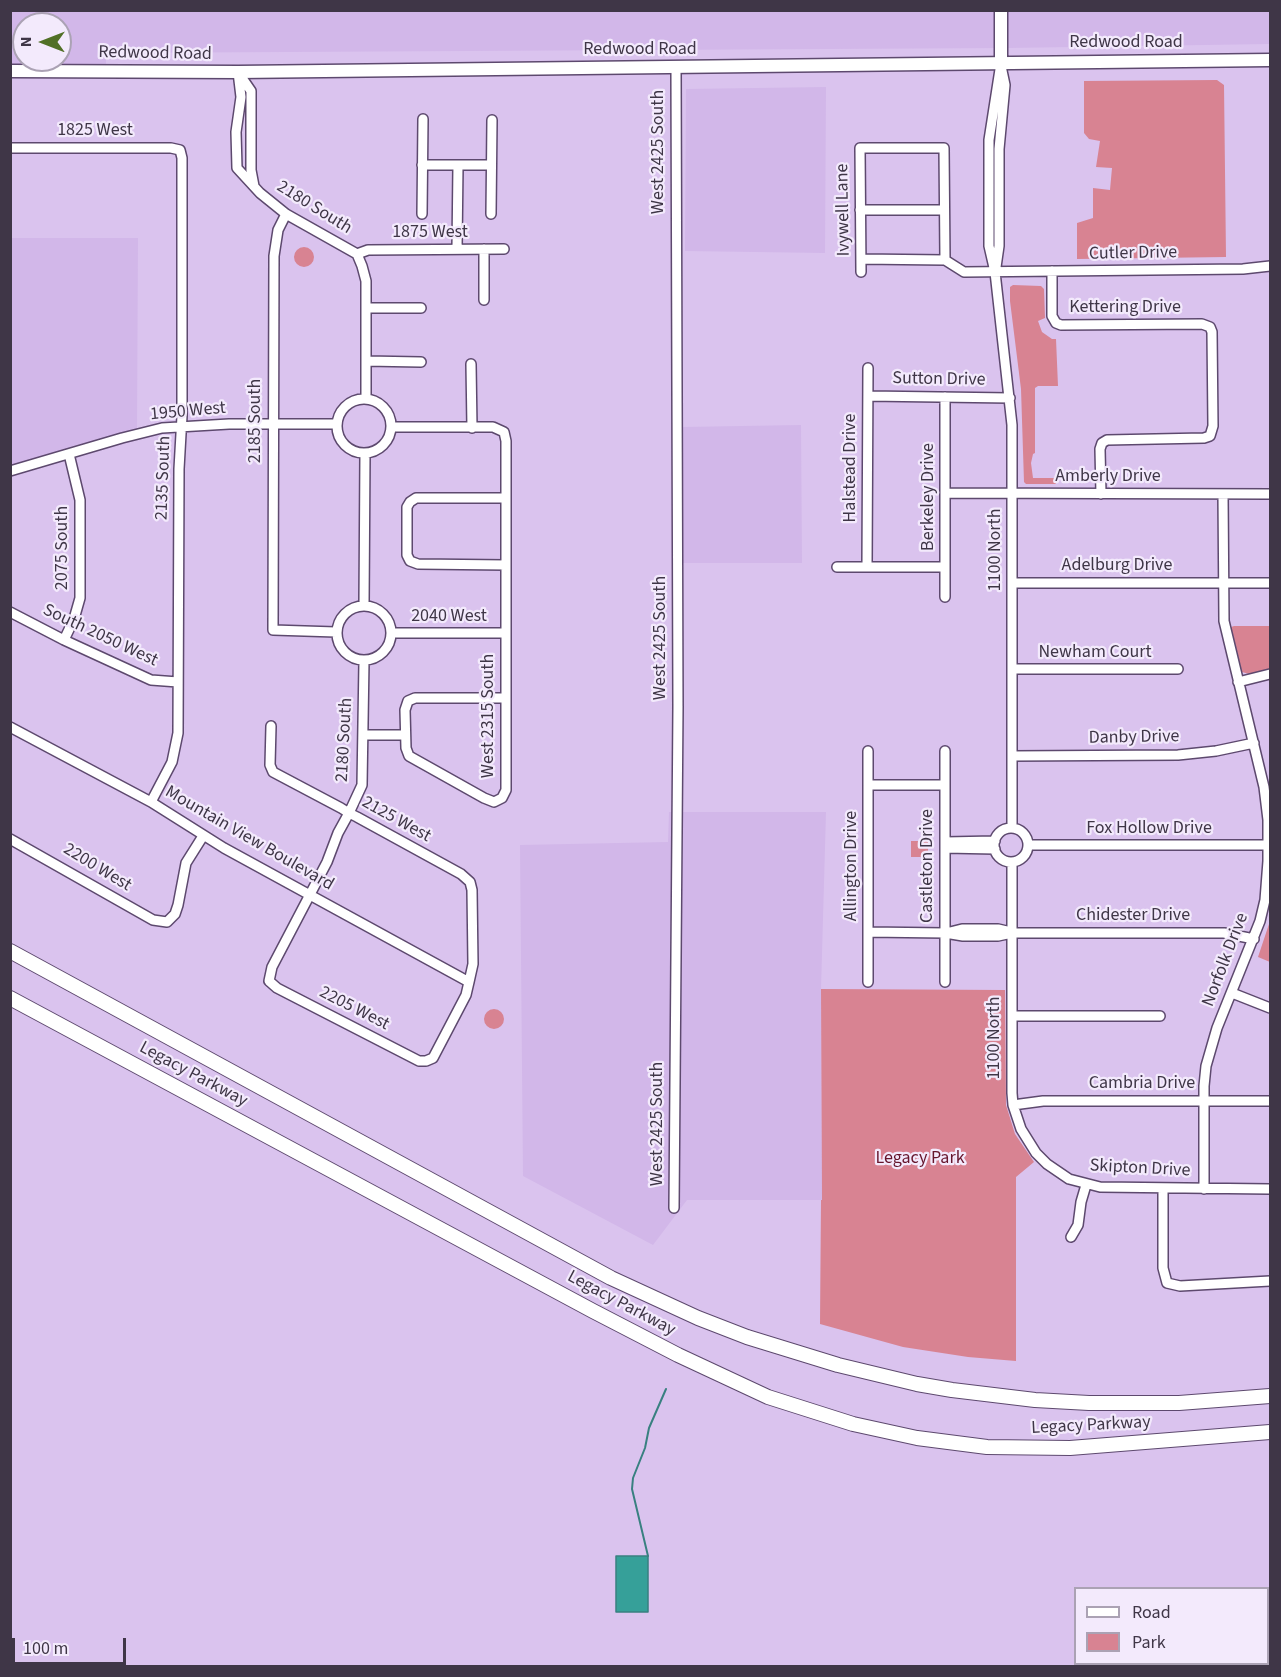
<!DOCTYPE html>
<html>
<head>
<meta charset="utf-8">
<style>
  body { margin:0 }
  #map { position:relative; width:1281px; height:1677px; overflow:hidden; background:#dac3ee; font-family:"Source Sans 3",sans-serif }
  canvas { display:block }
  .frame { position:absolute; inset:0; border:12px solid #3f3647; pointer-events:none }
  .legend { position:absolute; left:1074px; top:1587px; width:195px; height:78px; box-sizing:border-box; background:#f3eafc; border:2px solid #aba2b4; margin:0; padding:8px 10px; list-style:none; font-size:18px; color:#3f3647 }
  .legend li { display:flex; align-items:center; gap:12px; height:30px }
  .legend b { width:30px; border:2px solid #aba2b4 }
  .north { position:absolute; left:12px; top:12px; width:60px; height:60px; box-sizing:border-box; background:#f3eafc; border:2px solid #aba2b4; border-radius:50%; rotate:270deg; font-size:16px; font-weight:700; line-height:24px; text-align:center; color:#3f3647 }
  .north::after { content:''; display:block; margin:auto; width:21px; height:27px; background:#517026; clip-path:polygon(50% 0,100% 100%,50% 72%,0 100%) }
  .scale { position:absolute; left:12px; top:1638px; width:114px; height:27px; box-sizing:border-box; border:3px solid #3f3647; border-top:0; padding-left:8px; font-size:18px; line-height:21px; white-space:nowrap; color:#3f3647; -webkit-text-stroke:4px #f3eafc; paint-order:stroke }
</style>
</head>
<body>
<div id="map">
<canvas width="1281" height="1677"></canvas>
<div class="frame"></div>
<ul class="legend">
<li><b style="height:8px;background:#fff"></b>Road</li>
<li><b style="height:16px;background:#d88392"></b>Park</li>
</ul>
<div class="north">N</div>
<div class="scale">100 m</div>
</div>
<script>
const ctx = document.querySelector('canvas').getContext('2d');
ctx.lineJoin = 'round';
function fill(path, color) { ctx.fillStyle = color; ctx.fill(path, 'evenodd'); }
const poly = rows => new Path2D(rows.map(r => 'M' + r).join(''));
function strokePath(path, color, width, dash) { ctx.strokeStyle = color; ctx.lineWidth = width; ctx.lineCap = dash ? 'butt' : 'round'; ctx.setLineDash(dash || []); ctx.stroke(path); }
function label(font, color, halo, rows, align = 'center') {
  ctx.font = font + ' "Source Sans 3",sans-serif'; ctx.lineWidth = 4.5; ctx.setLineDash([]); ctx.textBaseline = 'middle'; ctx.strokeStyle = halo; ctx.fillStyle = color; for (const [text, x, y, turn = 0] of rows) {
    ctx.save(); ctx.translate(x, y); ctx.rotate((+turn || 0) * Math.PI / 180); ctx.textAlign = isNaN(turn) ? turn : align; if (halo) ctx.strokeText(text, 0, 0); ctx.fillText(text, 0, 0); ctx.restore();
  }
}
fill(poly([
  [11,10,1270,11,1270,44,1007,48,106,53,106,65,11,65],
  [24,24,60,24,60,60,24,60],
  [826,87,825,253,685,251,686,89],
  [11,238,138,238,137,429,11,466],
  [801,425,802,563,681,563,683,427],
  [669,812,826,812,821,989,822,1200,687,1200,653,1245,523,1176,520,845,668,842]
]), '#d2b7e9');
fill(poly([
  [1217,80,1224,85,1226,257,1077,259,1077,223,1093,218,1093,188,1110,190,1112,168,1096,167,1100,141,1089,139,1084,133,1084,81],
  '294 257a10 10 0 1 1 20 0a10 10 0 1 1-20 0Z',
  [1013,285,1041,286,1044,289,1045,318,1038,321,1042,332,1052,339,1056,339,1058,386,1038,386,1035,388,1035,453,1033,454,1031,463,1033,478,1055,478,1056,484,1026,484,1024,482,1021,389,1010,301,1010,287],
  [1234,626,1270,626,1270,669,1249,674,1242,672,1231,627],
  [911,841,928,841,928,857,911,857],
  [1270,921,1270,962,1258,957],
  [821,989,1005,990,1006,1105,1015,1134,1034,1162,1016,1177,1016,1361,968,1357,903,1347,820,1324,821,1200,822,1200],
  '484 1019a10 10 0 1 1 20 0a10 10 0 1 1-20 0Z'
]), '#d88392');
const water = poly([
  [616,1556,648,1556,648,1612,616,1612,616,1556]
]);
fill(water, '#36a099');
strokePath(water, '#398080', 1.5);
strokePath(poly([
  [648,1556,632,1489,633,1478,645,1448,649,1428,666,1389]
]), '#398080', 2);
const minor = poly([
  [1001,63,989,140,989,246,995,272,1012,425,1012,828],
  [238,72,241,97,236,132,237,168,260,193,286,214,357,254,362,266,366,281,366,399],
  [240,75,251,91,251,170,254,186],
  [10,148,171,148,180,150,182,158,182,416,179,469,178,733,172,762,151,802],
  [422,165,491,165],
  [860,210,944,210],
  [286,214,278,230,274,256,273,630,336,632],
  [422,214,423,119],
  [491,214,492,120],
  [457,249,458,165],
  [484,249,484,300],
  [357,254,368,250,504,249],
  [861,259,945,260,964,272,1243,269,1270,266],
  [996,267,999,246,999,149,1005,85,1001,66],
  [1052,271,1052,316,1056,323,1061,325,1202,324,1210,327,1212,332,1213,426,1210,436,1204,438,1107,440,1102,443,1100,449,1101,494],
  [861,272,860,148,944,148,945,260],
  [366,308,421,308],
  [366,361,421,362],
  [471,364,472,428],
  [868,396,1010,398],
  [945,397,945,597],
  '337 426a27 27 0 1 1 54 0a27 27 0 1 1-54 0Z',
  [392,427,493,427,504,432,506,441,506,790,502,798,494,802,484,798,409,756,406,748,405,710,408,701,415,698,505,698],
  [10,471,122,438,162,428,229,424,337,424],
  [945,493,1270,494],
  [506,498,416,498,410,502,407,507,407,555,410,561,418,564,506,565],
  [837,567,945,567],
  [867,567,868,368],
  [1012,583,1270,583],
  [364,605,365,453],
  '337 633a27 27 0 1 1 54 0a27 27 0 1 1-54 0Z',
  [10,612,64,640,151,680,178,682],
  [392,633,506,633],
  [64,640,74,619,80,598,80,500,69,454],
  [1012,669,1178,669],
  [1238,682,1270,674],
  [271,726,270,765,273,772,341,808,349,813,357,817,461,874,470,882,472,890,473,964,469,982,466,995,433,1058,426,1061,419,1061,277,988,269,981,272,967,327,862,338,833,349,813,362,785,364,661],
  [10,727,151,802,224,848,469,982],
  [363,735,405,735],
  [868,751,868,982],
  [945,751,945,982],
  [1012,756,1178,755,1216,751,1254,743],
  [868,785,945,785],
  '994 845a17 17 0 1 1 34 0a17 17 0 1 1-34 0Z',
  [10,839,153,920,167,922,175,914,178,905,186,863,203,836],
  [945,842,995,841],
  [1028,845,1270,845],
  [945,848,995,849],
  [1012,862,1012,1093,1013,1105,1021,1129,1036,1153,1047,1164,1069,1179,1100,1187,1270,1189],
  [868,932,945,933,963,936,998,936,1012,933,1224,933,1254,939],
  [950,932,962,929,998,929,1011,932],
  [1232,993,1270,1008],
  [1012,1016,1160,1016],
  [1013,1105,1043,1101,1270,1101],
  [1163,1189,1163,1268,1167,1283,1180,1286,1270,1281],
  [1204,1189,1204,1086,1206,1066,1217,1028,1260,921,1265,900,1268,861,1268,820,1264,787,1224,621,1223,494],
  [674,1208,678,706,676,68],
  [1071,1237,1078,1225,1081,1202,1086,1185]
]);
const major = poly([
  [1001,10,1001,63],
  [10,71,238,72,1270,60]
]);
const highway = poly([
  [10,951,611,1278,698,1318,747,1337,838,1365,917,1384,952,1390,1035,1400,1089,1403,1179,1403,1270,1396],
  [10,998,593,1311,678,1355,768,1397,853,1424,917,1438,987,1447,1070,1448,1270,1432]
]);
strokePath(minor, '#5d496e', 12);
strokePath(major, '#5d496e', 15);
strokePath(highway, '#5d496e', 16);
strokePath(minor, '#fff', 9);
strokePath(major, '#fff', 12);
strokePath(highway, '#fff', 14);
label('18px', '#3f3647', '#f3eafc', [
  ["Redwood Road",1126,43],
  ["Redwood Road",640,50],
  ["Redwood Road",155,54,1],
  ["1825 West",95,131],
  ["West 2425 South",659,152,-90],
  ["2180 South",314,208,32],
  ["Ivywell Lane",844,210,-91],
  ["1875 West",430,233],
  ["Cutler Drive",1133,254,-1],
  ["Kettering Drive",1125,308],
  ["Sutton Drive",939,380,1],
  ["1950 West",188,412,-5],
  ["2185 South",256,421,-90],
  ["Halstead Drive",851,468,-90],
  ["Amberly Drive",1108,477],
  ["2135 South",164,478,-88],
  ["Berkeley Drive",929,497,-90],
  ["2075 South",63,548,-90],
  ["1100 North",996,550,-90],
  ["Adelburg Drive",1117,566],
  ["2040 West",449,617],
  ["South 2050 West",100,636,25],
  ["West 2425 South",661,638,-90],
  ["Newham Court",1095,653],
  ["West 2315 South",489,716,-90],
  ["Danby Drive",1134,738,-1],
  ["2180 South",345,740,-87],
  ["2125 West",396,820,29],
  ["Fox Hollow Drive",1149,829],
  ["Mountain View Boulevard",249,839,30],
  ["Allington Drive",852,866,-90],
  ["Castleton Drive",928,866,-90],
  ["2200 West",97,868,31],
  ["Chidester Drive",1133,916],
  ["Norfolk Drive",1226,960,-69],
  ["2205 West",354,1009,27],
  ["1100 North",995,1038,-90],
  ["Legacy Parkway",193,1075,28],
  ["Cambria Drive",1142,1084],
  ["West 2425 South",658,1124,-90],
  ["Skipton Drive",1140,1169,3],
  ["Legacy Parkway",621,1304,28],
  ["Legacy Parkway",1091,1426,-3]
]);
label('18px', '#66152c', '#f3eafc', [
  ["Legacy Park",920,1159]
]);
</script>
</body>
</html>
